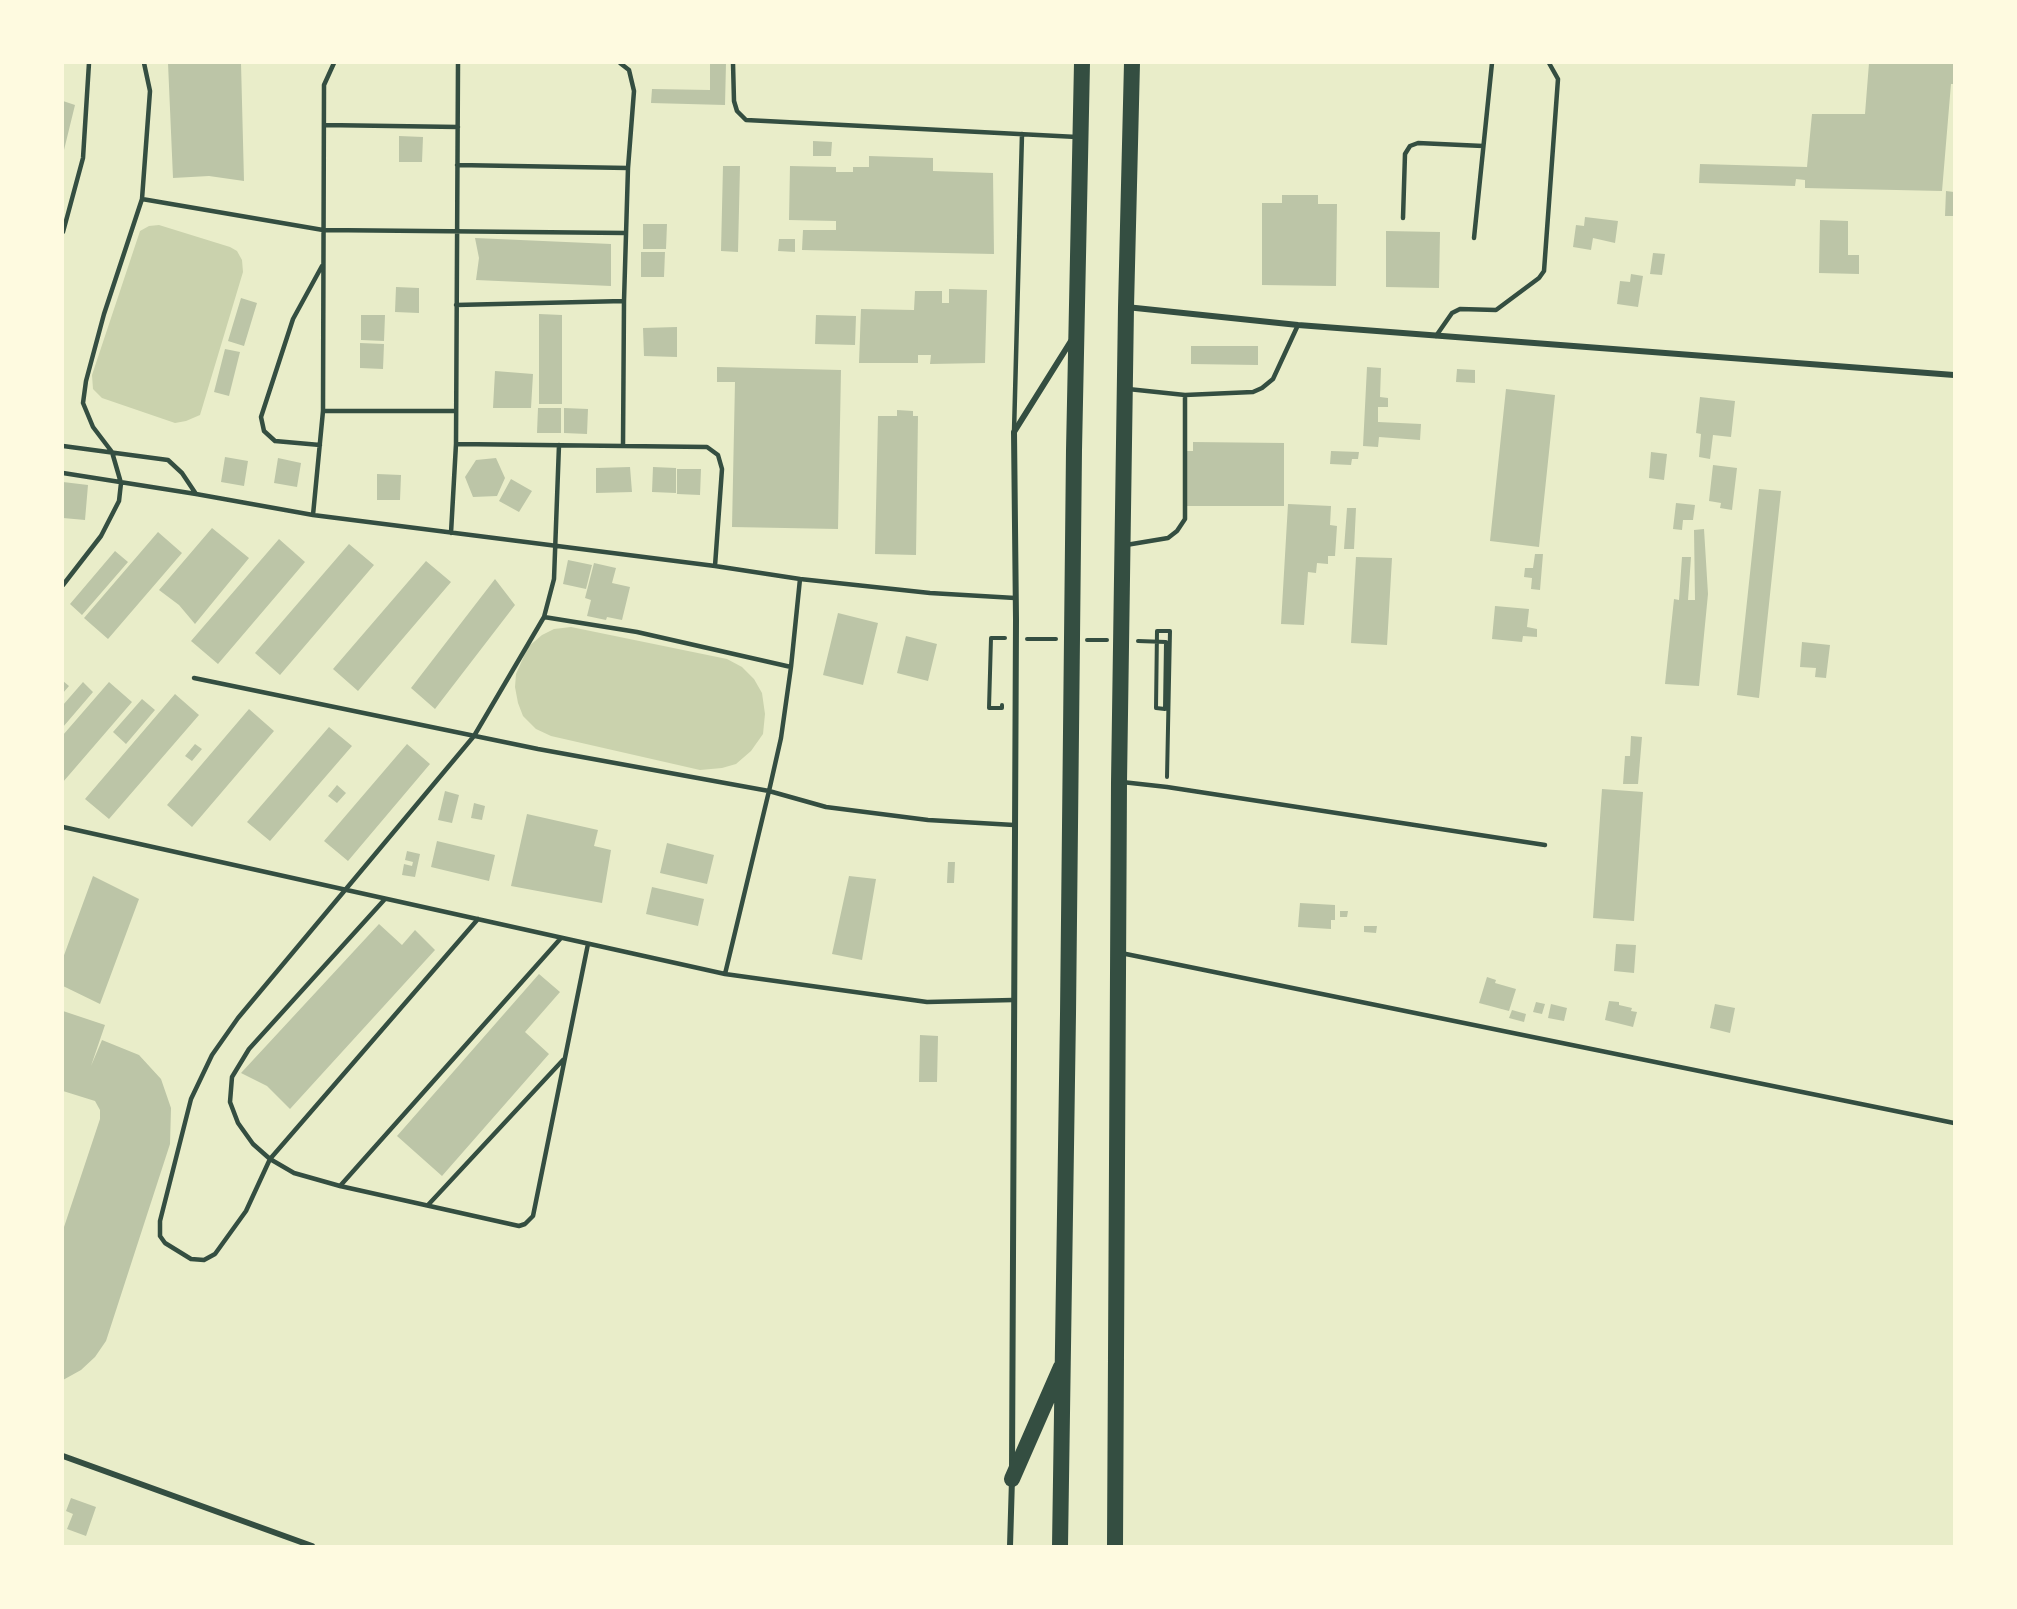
<!DOCTYPE html>
<html>
<head>
<meta charset="utf-8">
<style>
  body { margin:0 }
  #map { position:relative; width:2017px; height:1609px; overflow:hidden; background:#e9edc9; font-family:Literata,serif }
  canvas { display:block }
  .frame { position:absolute; inset:0; border:64px solid #fefae0; pointer-events:none }
</style>
</head>
<body>
<div id="map">
<canvas width="2017" height="1609"></canvas>
<div class="frame"></div>
</div>
<script>
const ctx = document.querySelector('canvas').getContext('2d');
ctx.lineJoin = 'round';
function fill(path, color) { ctx.fillStyle = color; ctx.fill(path, 'evenodd'); }
const poly = rows => new Path2D(rows.map(r => 'M' + r).join(''));
function strokePath(path, color, width, dash) { ctx.strokeStyle = color; ctx.lineWidth = width; ctx.lineCap = dash ? 'butt' : 'round'; ctx.setLineDash(dash || []); ctx.stroke(path); }
fill(poly([
  [159,225,230,247,237,251,242,260,243,272,200,415,186,421,175,423,102,398,93,389,92,375,140,231,149,226],
  [571,627,727,659,742,667,754,679,762,693,765,714,763,734,751,751,736,764,722,768,700,770,551,736,536,729,523,716,518,703,515,687,516,674,528,647,542,635,554,629]
]), '#cad2ad');
fill(poly([
  [168,63,241,63,244,181,209,176,173,178],
  [710,63,726,63,725,105,651,103,652,89,710,90],
  [1869,63,1954,63,1954,84,1951,84,1942,191,1805,188,1805,180,1796,179,1795,186,1699,183,1700,164,1807,167,1812,114,1865,114],
  [63,101,75,105,64,150,63,150],
  [399,136,423,137,422,162,399,162],
  [813,141,832,142,831,156,813,156],
  [869,156,933,158,933,171,993,173,994,254,802,250,803,230,836,230,836,221,789,220,790,166,836,167,836,172,853,172,853,167,869,167],
  [723,166,740,166,738,252,721,251],
  [1946,191,1954,192,1954,216,1945,216],
  [1282,195,1318,195,1318,204,1337,204,1336,286,1262,285,1262,203,1282,203],
  [1585,217,1618,221,1615,243,1593,238,1591,250,1573,247,1576,225,1584,226],
  [1820,220,1848,221,1848,255,1859,255,1859,274,1819,273],
  [643,224,667,224,666,249,643,249],
  [1386,231,1440,232,1439,288,1386,287],
  [475,238,611,244,611,286,476,280,479,258],
  [779,239,795,239,795,252,778,251],
  [641,252,665,252,664,277,641,277],
  [1653,253,1665,254,1662,275,1650,274],
  [1631,274,1643,276,1638,307,1617,304,1620,281,1630,282],
  [396,287,419,288,419,313,395,312],
  [949,289,987,290,985,363,930,364,931,355,918,355,918,363,859,363,861,309,914,310,915,291,942,291,942,303,949,303],
  [241,298,257,303,244,346,228,341],
  [539,314,562,315,562,404,539,404],
  [361,315,385,315,384,341,361,340],
  [816,315,856,316,855,345,815,344],
  [677,327,677,357,644,356,643,328],
  [360,343,384,344,383,369,360,368],
  [1191,346,1258,346,1258,365,1191,364],
  [225,349,240,352,229,396,214,392],
  [717,367,841,370,838,529,732,527,735,382,717,382],
  [1367,367,1381,368,1380,397,1388,398,1388,407,1378,407,1378,422,1421,424,1420,440,1379,437,1378,447,1363,446],
  [1457,369,1475,370,1475,383,1456,382],
  [495,371,533,374,531,408,493,408],
  [1506,389,1555,395,1539,547,1490,541],
  [1700,397,1735,401,1731,437,1713,435,1710,459,1699,457,1701,434,1696,433],
  [538,408,561,408,561,433,537,433],
  [564,408,588,409,587,434,564,433],
  [897,410,913,411,913,416,918,416,916,555,875,554,878,416,897,416],
  [1193,442,1284,443,1284,506,1187,506,1187,451,1193,451],
  [1331,451,1359,452,1358,459,1352,459,1351,465,1330,464],
  [1651,452,1667,454,1664,480,1649,478],
  [225,457,248,461,244,486,221,482],
  [278,458,301,463,297,487,274,483],
  [496,458,505,478,497,496,473,497,465,477,476,460],
  [1713,465,1737,468,1732,510,1720,508,1721,503,1709,501],
  [630,467,632,492,596,493,596,468],
  [653,467,676,468,676,493,652,492],
  [677,469,701,469,700,495,677,494],
  [377,474,401,475,400,500,377,500],
  [511,479,532,491,519,512,499,501],
  [63,482,88,485,85,520,63,518],
  [1759,489,1781,491,1759,698,1737,695],
  [1676,503,1695,505,1693,520,1683,520,1682,530,1673,529],
  [1288,504,1331,506,1330,525,1337,526,1335,556,1328,556,1328,564,1317,563,1316,573,1308,572,1304,625,1281,624],
  [1347,508,1356,508,1354,549,1344,549],
  [212,528,249,558,195,624,179,605,159,590],
  [1704,529,1708,594,1699,686,1665,684,1674,599,1679,600,1682,557,1691,557,1688,600,1695,600,1694,530],
  [158,532,182,553,108,639,84,618],
  [279,539,305,562,218,664,191,641],
  [349,544,374,565,280,675,255,653],
  [115,551,128,562,82,615,70,604],
  [1535,554,1543,554,1540,590,1531,589,1532,578,1524,577,1525,568,1533,568],
  [1356,557,1392,558,1387,645,1351,643],
  [568,560,592,565,586,589,563,584],
  [426,561,451,582,358,691,333,669],
  [594,563,616,568,612,583,630,587,622,620,607,617,606,620,587,616,591,600,585,598],
  [495,579,515,605,435,709,411,688],
  [1495,606,1529,609,1527,627,1537,629,1537,637,1523,636,1522,642,1492,639],
  [838,613,878,623,863,685,823,675],
  [906,636,937,644,928,681,897,673],
  [1802,642,1830,645,1826,678,1815,677,1816,668,1800,667],
  [63,681,69,686,63,693],
  [83,682,93,692,63,727,63,705],
  [109,682,132,702,63,782,63,735],
  [175,694,199,715,109,819,85,799],
  [142,699,155,710,126,744,113,732],
  [249,709,274,731,192,827,167,805],
  [329,727,352,746,270,841,247,822],
  [1631,736,1642,737,1638,784,1623,784,1625,756,1630,756],
  [195,744,202,749,192,761,185,756],
  [407,744,430,764,348,861,324,841],
  [337,785,346,793,337,803,328,796],
  [1602,789,1643,792,1634,921,1593,918],
  [445,791,459,795,452,823,438,820],
  [474,803,485,806,482,820,471,818],
  [527,814,598,830,594,846,611,850,602,903,511,886],
  [437,841,495,855,489,881,431,867],
  [667,843,714,855,707,884,660,873],
  [407,851,420,854,415,877,402,875,404,864,412,866,413,862,405,860],
  [948,862,955,862,954,883,947,883],
  [93,876,139,899,100,1004,63,986,63,958],
  [849,876,876,879,862,960,832,954],
  [652,887,704,899,698,926,646,914],
  [1300,903,1335,905,1335,920,1331,920,1331,929,1298,927],
  [1340,911,1348,911,1347,917,1340,917],
  [379,924,402,945,415,930,435,950,290,1109,267,1086,241,1073],
  [1364,926,1377,926,1376,933,1364,932],
  [1616,944,1636,945,1634,973,1614,971],
  [539,974,560,992,525,1032,549,1054,442,1176,397,1136],
  [1487,977,1496,980,1495,983,1516,989,1509,1011,1479,1003],
  [1609,1001,1619,1002,1619,1005,1632,1008,1631,1011,1637,1012,1633,1027,1605,1020],
  [1536,1002,1545,1004,1542,1014,1533,1012],
  [1551,1004,1567,1008,1564,1021,1548,1018],
  [1715,1004,1735,1008,1730,1033,1710,1028],
  [1512,1010,1526,1014,1524,1022,1509,1018],
  [63,1011,105,1025,91,1066,102,1040,139,1055,161,1079,171,1108,170,1144,106,1341,95,1357,81,1370,63,1380,63,1230,100,1119,100,1110,95,1101,63,1091],
  [920,1035,938,1036,937,1082,919,1082],
  [71,1498,96,1507,86,1536,67,1529,73,1514,66,1511]
]), '#bcc5a7');
strokePath(poly([
  [1027,639,1056,639],
  [1087,640,1107,640],
  [1138,641,1166,642,1165,709,1156,708,1157,631,1170,631,1167,777],
  [1002,705,1002,708,989,708,991,638,1005,638]
]), '#344e41', 4);
strokePath(poly([
  [458,63,456,444,707,447,718,455,722,469,715,566],
  [620,63,629,70,634,91,628,168,624,301,623,446],
  [733,63,734,101,737,111,746,120,1077,137],
  [324,125,458,127],
  [457,165,628,168],
  [142,199,323,230,626,233],
  [1403,218,1405,154,1410,146,1418,143,1483,146],
  [63,232,83,158,89,63],
  [1474,238,1492,63],
  [456,305,624,301],
  [1436,336,1452,313,1460,309,1496,310,1539,278,1544,271,1558,79,1549,63],
  [1128,389,1185,395,1253,392,1262,388,1273,379,1298,325],
  [323,411,456,411],
  [1014,432,1022,134],
  [320,445,275,441,264,431,261,417,293,319,322,266],
  [63,446,168,460,182,473,196,494],
  [63,473,196,494,313,515,715,566,800,579,791,667,781,738,769,791,826,807,928,820,1014,825],
  [313,515,323,411,324,85,334,63],
  [451,533,456,444],
  [1126,545,1168,538,1177,531,1185,519,1185,395],
  [800,579,930,593,1015,598],
  [63,585,101,536,119,501,121,483,112,452,93,427,83,403,86,381,104,314,142,199,150,91,144,63],
  [544,617,637,632,791,667],
  [194,678,538,749,769,791,725,974],
  [1122,782,1167,787,1545,845],
  [63,827,725,974,927,1002,1013,1000],
  [385,899,249,1049,232,1077,230,1102,238,1123,253,1144,270,1159,294,1173,340,1186,519,1226,525,1224,533,1216,588,944],
  [478,919,270,1159,246,1211,215,1254,204,1260,191,1259,165,1243,160,1236,160,1221,191,1099,212,1055,238,1018,474,736,544,617,554,579,559,445],
  [1121,953,1954,1123],
  [340,1186,561,938],
  [428,1205,563,1060]
]), '#344e41', 4.5);
strokePath(poly([
  [1126,307,1298,325,1954,375],
  [63,1456,312,1546],
  [1012,1466,1016,620,1014,432,1071,341],
  [1010,1546,1012,1479]
]), '#344e41', 6);
strokePath(poly([
  [1012,1479,1061,1367],
  [1060,1546,1068,1014,1074,450,1082,63],
  [1115,1546,1119,782,1126,307,1132,63]
]), '#344e41', 16);
</script>
</body>
</html>
